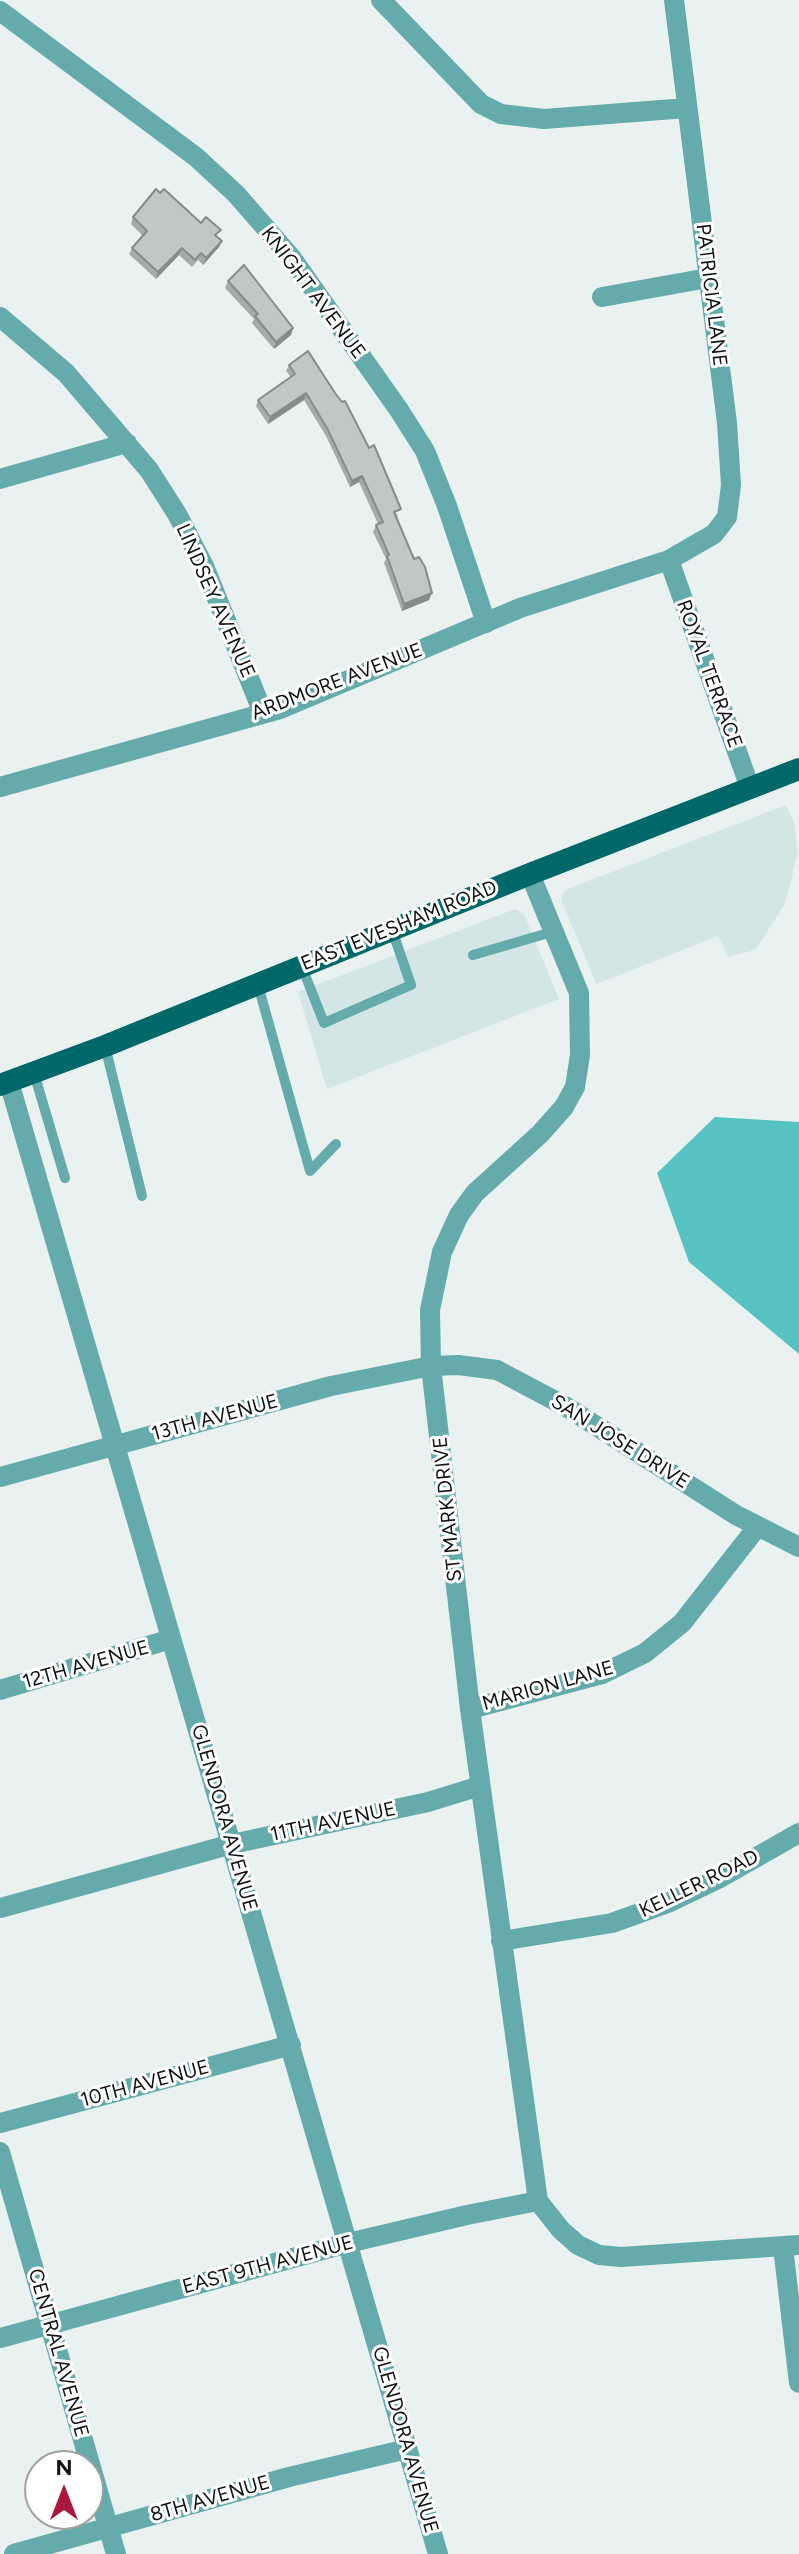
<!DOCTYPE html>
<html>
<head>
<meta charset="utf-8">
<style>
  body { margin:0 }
  #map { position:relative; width:799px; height:2554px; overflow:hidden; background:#e9f1f1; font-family:Figtree,sans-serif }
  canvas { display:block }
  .north { position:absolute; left:24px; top:2450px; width:80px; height:80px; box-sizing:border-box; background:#fff; border:2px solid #9fa1a1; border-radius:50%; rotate:0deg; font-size:22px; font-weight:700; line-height:32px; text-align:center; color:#101313 }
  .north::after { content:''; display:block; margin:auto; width:28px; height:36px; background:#ac183c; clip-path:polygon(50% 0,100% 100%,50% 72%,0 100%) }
</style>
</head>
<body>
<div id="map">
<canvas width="799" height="2554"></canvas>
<div class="north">N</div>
</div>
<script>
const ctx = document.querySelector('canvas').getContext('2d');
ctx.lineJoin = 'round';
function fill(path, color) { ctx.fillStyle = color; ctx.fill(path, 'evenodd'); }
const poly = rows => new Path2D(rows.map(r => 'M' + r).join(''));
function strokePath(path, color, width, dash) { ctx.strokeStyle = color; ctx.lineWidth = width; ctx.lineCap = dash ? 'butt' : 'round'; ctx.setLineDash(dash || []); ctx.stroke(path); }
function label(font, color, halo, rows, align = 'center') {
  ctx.font = font + ' Figtree,sans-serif'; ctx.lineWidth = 6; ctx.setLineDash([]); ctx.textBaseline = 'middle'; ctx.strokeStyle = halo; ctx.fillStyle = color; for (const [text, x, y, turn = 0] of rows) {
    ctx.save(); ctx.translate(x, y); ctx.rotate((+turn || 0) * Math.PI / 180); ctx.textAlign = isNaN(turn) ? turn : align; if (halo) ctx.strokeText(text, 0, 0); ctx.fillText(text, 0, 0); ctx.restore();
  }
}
fill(poly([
  [786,805,793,820,798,852,785,904,755,950,729,957,718,936,596,984,561,899,565,890],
  [515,909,524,914,559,999,327,1089,298,992]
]), '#d3e5e5');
fill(poly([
  [715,1117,799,1122,799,1354,689,1262,657,1173]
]), '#57c2c2');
strokePath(poly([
  [473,955,552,932],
  [302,967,324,1023,411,985,392,930],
  [258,985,310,1171,336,1144],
  [105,1046,142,1196],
  [34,1073,65,1178]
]), '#65abab', 10);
strokePath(poly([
  [381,0,481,104,501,114,544,119,687,108],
  [0,11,196,157,236,194,291,257,399,410,425,451,447,506,486,623],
  [602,297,708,278],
  [0,317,66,373,149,470,177,514,204,566,263,713],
  [0,479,127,443],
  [669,560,750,788],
  [0,787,280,709,520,608,669,560,714,534,727,517,731,485,727,423,674,0],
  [530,874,579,993,580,1055,575,1087,564,1107,540,1134,475,1193,459,1215,442,1252,430,1310,431,1366,470,1709,538,2201],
  [9,1082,438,2554],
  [0,1477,331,1386,431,1366,458,1365,497,1370,565,1406,736,1515,799,1547],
  [0,1690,171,1639],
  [470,1709,602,1674,645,1653,682,1623,758,1526],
  [0,1908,232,1844,428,1802,480,1786],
  [501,1941,612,1923,670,1902,718,1879,799,1833],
  [0,2123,291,2045],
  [0,2152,116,2554],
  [538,2201,561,2230,578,2245,599,2255,621,2257,799,2245],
  [783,2247,799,2383],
  [0,2338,348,2243,467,2215,538,2201],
  [14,2554,289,2477,407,2449]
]), '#65abab', 20);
strokePath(poly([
  [0,1085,105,1046,530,874,799,769]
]), '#006869', 22);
fill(poly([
  [133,217,201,223,222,241,219,247,203,265,198,260,192,267,179,255,156,279,129,254,132,248,143,236,131,224],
  [228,281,293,328,291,335,274,349,252,323,254,319,225,288],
  [289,365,398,516,396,517,429,600,402,611,384,563,386,559,373,532,376,525,378,524,359,482,350,487,326,436,304,400,268,424,256,406,258,400,291,377,286,371]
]), '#a4abab');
fill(poly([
  [222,241,219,247,203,265,206,258],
  [182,248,179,255,156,279,158,272],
  [293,328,291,335,274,349,276,342],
  [306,393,304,400,268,424,270,417],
  [362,476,359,482,350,487,352,481],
  [432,593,429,600,402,611,404,604]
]), '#868b8b');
const building = poly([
  [156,189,160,193,164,189,201,223,206,217,221,230,215,235,222,241,206,258,201,253,195,260,182,248,158,272,132,248,147,231,133,217,156,189],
  [244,265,293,328,276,342,255,316,258,314,228,281,244,265],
  [308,351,335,393,342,402,345,401,369,448,374,445,401,509,394,512,414,559,419,557,425,567,432,593,404,604,387,556,389,555,376,525,383,522,362,476,352,481,328,430,306,393,270,417,258,400,295,374,289,365,308,351]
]);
fill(building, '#bfc7c7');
strokePath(building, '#868b8b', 2);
label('20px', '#101313', '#fff', [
  ["KNIGHT AVENUE",313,293,53],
  ["PATRICIA LANE",711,295,83],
  ["LINDSEY AVENUE",215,601,66],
  ["ROYAL TERRACE",709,674,70],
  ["ARDMORE AVENUE",337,682,-21],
  ["EAST EVESHAM ROAD",399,926,-22],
  ["13TH AVENUE",215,1418,-15],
  ["SAN JOSE DRIVE",620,1442,32],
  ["ST MARK DRIVE",448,1509,-96],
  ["12TH AVENUE",86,1665,-16],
  ["MARION LANE",548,1686,-16],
  ["GLENDORA AVENUE",224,1818,74],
  ["11TH AVENUE",333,1822,-12],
  ["KELLER ROAD",699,1884,-26],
  ["10TH AVENUE",145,2084,-15],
  ["EAST 9TH AVENUE",268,2265,-15],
  ["CENTRAL AVENUE",58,2353,74],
  ["GLENDORA AVENUE",405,2440,74],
  ["8TH AVENUE",210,2499,-16]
]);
</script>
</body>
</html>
